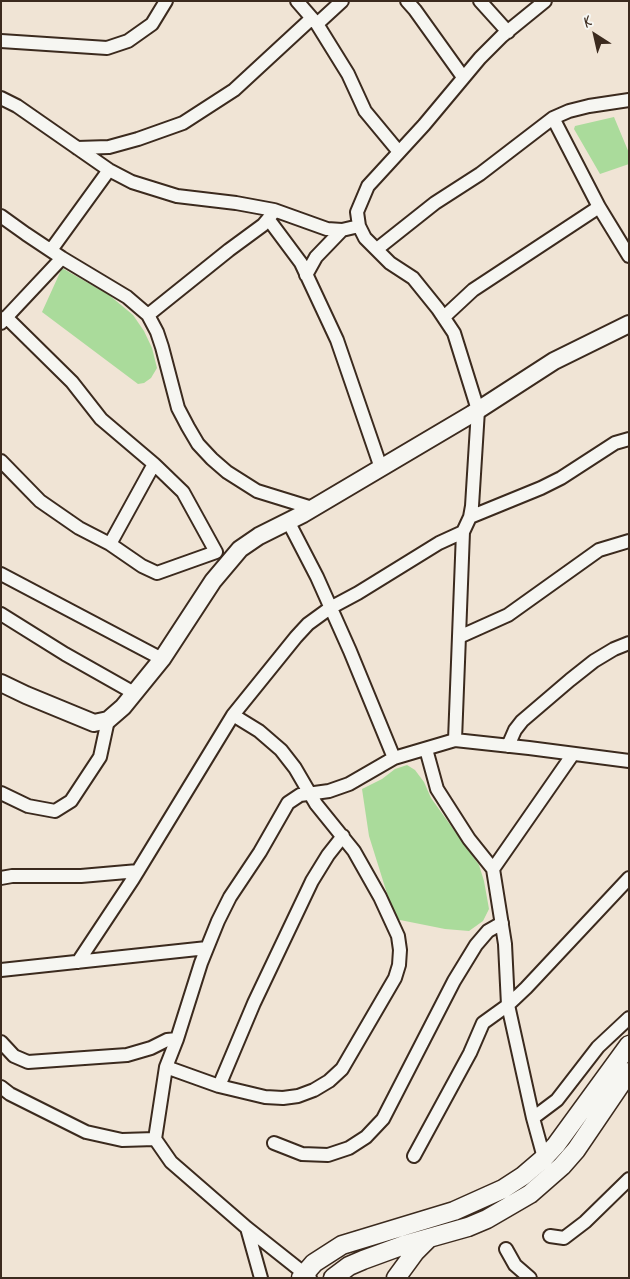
<!DOCTYPE html>
<html>
<head>
<meta charset="utf-8">
<style>
  body { margin:0 }
  #map { position:relative; width:630px; height:1279px; overflow:hidden; background:#f0e4d5; font-family:Caveat,sans-serif }
  canvas { display:block }
  .frame { position:absolute; inset:0; border:2px solid #3b2a1e; pointer-events:none }
  .north { position:absolute; left:570px; top:10px; width:50px; height:50px; -webkit-text-stroke:4px #f6f6f2; paint-order:stroke; rotate:325deg; font-size:14px; font-weight:700; line-height:20px; text-align:center; color:#3b2a1e }
  .north::after { content:''; display:block; margin:auto; width:18px; height:22px; background:#3b2a1e; clip-path:polygon(50% 0,100% 100%,50% 72%,0 100%) }
</style>
</head>
<body>
<div id="map">
<canvas width="630" height="1279"></canvas>
<div class="frame"></div>
<div class="north">K</div>
</div>
<script>
const ctx = document.querySelector('canvas').getContext('2d');
ctx.lineJoin = 'round';
function fill(path, color) { ctx.fillStyle = color; ctx.fill(path, 'evenodd'); }
const poly = rows => new Path2D(rows.map(r => 'M' + r).join(''));
function strokePath(path, color, width, dash) { ctx.strokeStyle = color; ctx.lineWidth = width; ctx.lineCap = dash ? 'butt' : 'round'; ctx.setLineDash(dash || []); ctx.stroke(path); }
fill(poly([
  [614,117,629,153,629,164,600,174,574,129,575,126],
  [62,268,109,295,133,315,144,331,152,348,157,368,151,378,144,383,138,384,42,312],
  [407,765,415,770,424,782,431,798,479,865,484,881,489,909,483,921,469,931,445,929,395,919,369,836,362,789,382,779,395,769]
]), '#aadb9b');
const minor = poly([
  [297,1,317,24,348,74,365,111,399,152],
  [407,1,415,10,463,77],
  [480,1,508,32],
  [317,24,342,1],
  [1,41,107,48,128,41,152,24,166,1],
  [1,98,17,106,109,170,132,182,177,196,236,203,274,210,327,229,342,230,359,226],
  [553,118,599,207,629,256],
  [77,148,109,147,138,139,183,123,234,90,312,18],
  [1,216,26,234,62,258,127,297,148,315,157,332,162,347,178,408,188,427,198,444,212,459,227,472,257,491,312,508],
  [269,220,301,263,337,340,381,468],
  [377,249,435,203,480,174,553,118,569,111,589,106,629,100],
  [51,250,109,170],
  [306,275,316,257,342,230],
  [148,315,229,250,263,225,273,213],
  [444,317,473,290,599,207],
  [1,323,62,258],
  [1,461,40,501,79,528,110,544,142,566,157,573,216,552,183,492,154,464,101,419,72,382,6,317],
  [470,517,541,488,561,478,615,443,629,439],
  [288,521,317,577,350,651,394,758,455,740,529,748,629,761],
  [110,544,154,464],
  [1,574,162,659],
  [1,614,65,654,134,693],
  [459,637,508,615,599,550,629,541],
  [455,740,463,532,470,517,472,506,478,410,454,333,438,309,413,278,390,263,365,238,359,226,357,212,368,186,424,125,480,58,502,36,545,1],
  [508,746,515,730,522,721,570,680,594,661,614,649,629,643],
  [426,749,437,789,469,839,493,869,505,944,508,1005,533,1118,544,1158],
  [1,793,28,806,55,811,71,801,100,757,108,720],
  [493,869,573,754],
  [1,878,12,876,81,876,138,871],
  [78,962,133,879,233,715,296,637,308,624,330,608,358,593,439,543,463,532],
  [1,970,207,948],
  [1,1042,14,1056,28,1062,127,1055,151,1048,167,1040,177,1039],
  [166,1067,219,1086,265,1097,283,1098,298,1096,314,1090,329,1081,342,1069,395,978,399,965,400,950,398,936,380,897,354,851,316,804,295,768,281,750,259,731,233,715],
  [219,1086,254,1003,312,881,328,855,343,836],
  [1,1087,10,1094,86,1132,122,1140,155,1139],
  [533,1118,557,1100,598,1047,629,1018],
  [274,1143,302,1154,328,1155,349,1148,366,1137,383,1119,454,981,476,945,488,931,502,923],
  [414,1156,470,1053,483,1023,508,1005,526,988,629,878],
  [247,1228,261,1278],
  [550,1236,564,1238,585,1222,629,1179],
  [506,1249,515,1265,530,1278],
  [310,1278,247,1228,171,1162,155,1139,166,1067,177,1039,201,963,218,921,230,897,260,852,288,803,300,795,329,791,349,784,394,758]
]);
const tertiary = poly([
  [1,683,26,695,94,723,108,720,123,707,162,659,213,581,240,549,259,536,303,514,472,414,554,361,629,324]
]);
const secondary = poly([
  [301,1278,314,1263,342,1245,454,1211,503,1189,523,1176,544,1158,556,1145,629,1045],
  [333,1278,349,1266,363,1260,404,1245,468,1227,487,1219,530,1194,562,1166,576,1150,629,1072],
  [396,1278,415,1252,429,1238]
]);
strokePath(minor, '#3b2a1e', 16);
strokePath(tertiary, '#3b2a1e', 20);
strokePath(secondary, '#3b2a1e', 21);
strokePath(minor, '#f6f6f2', 12);
strokePath(tertiary, '#f6f6f2', 16);
strokePath(secondary, '#f6f6f2', 18);
</script>
</body>
</html>
